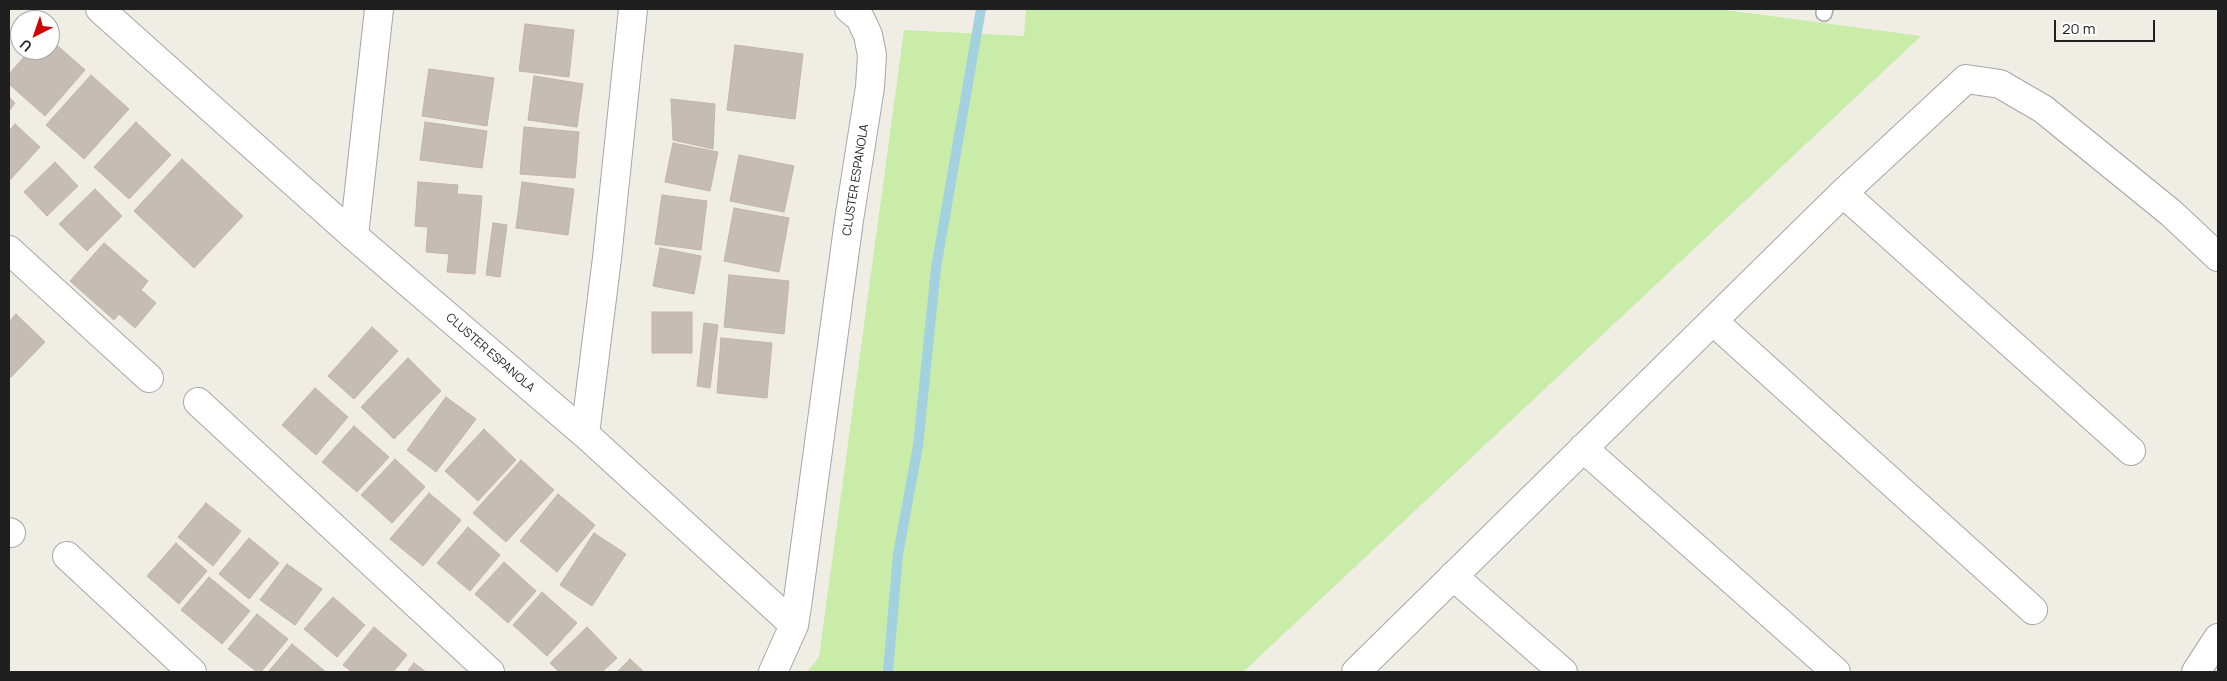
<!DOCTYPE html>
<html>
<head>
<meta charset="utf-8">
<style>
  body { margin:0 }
  #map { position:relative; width:2227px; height:681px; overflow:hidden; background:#f0ede5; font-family:Manrope,sans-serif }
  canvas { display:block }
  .frame { position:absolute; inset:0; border:10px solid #1f1f1f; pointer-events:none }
  .north { position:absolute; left:10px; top:10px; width:50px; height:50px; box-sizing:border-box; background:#fff; border:1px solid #a5a5a5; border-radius:50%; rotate:221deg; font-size:14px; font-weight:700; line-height:20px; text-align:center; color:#1f1f1f }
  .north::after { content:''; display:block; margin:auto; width:18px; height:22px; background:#ce0400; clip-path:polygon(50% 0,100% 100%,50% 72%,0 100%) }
  .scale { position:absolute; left:2054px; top:20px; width:101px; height:22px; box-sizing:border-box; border:2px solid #1f1f1f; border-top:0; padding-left:6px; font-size:15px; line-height:18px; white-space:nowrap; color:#1f1f1f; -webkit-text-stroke:4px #fff; paint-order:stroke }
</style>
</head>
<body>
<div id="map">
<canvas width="2227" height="681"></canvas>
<div class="frame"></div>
<div class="north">U</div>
<div class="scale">20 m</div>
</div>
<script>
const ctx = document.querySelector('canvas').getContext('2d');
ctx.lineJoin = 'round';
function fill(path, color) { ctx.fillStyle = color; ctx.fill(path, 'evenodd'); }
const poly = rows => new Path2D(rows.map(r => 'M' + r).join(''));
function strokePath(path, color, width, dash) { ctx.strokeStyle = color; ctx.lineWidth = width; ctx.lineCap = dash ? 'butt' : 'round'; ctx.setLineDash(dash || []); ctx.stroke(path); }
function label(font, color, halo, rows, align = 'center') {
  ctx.font = font + ' Manrope,sans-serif'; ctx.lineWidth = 4; ctx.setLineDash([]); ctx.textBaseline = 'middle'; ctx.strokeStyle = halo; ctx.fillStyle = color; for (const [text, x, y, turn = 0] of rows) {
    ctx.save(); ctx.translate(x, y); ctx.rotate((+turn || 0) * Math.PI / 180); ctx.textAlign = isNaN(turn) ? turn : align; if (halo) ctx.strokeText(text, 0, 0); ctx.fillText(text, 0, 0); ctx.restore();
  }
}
fill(poly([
  [1026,9,1718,9,1921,36,1243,672,807,672,819,657,904,30,1024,36]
]), '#c9eca9');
strokePath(poly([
  [888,672,898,554,918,446,936,268,981,9]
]), '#a3d1e0', 10);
const building = poly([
  [525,24,574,30,569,77,519,71,525,24],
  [50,39,85,70,45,116,9,84,9,74,30,50,50,50,50,39],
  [735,45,803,54,795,119,727,110,735,45],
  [429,69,494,78,487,126,422,116,429,69],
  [91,75,129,109,84,159,46,125,91,75],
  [534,76,583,84,577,127,528,120,534,76],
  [9,97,15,103,9,111,9,97],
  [671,99,715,104,713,149,673,140,671,99],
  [136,122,171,155,129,199,94,167,136,122],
  [425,122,487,131,482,168,420,160,425,122],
  [15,124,40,147,9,181,9,131,15,124],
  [524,127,579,132,575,178,520,174,524,127],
  [673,143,718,152,710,191,665,182,673,143],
  [739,155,794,166,784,212,730,201,739,155],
  [182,159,243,216,194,268,134,211,182,159],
  [55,162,78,186,47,216,24,192,55,162],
  [418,182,458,185,457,194,482,196,475,274,447,272,449,254,426,252,428,227,415,226,418,182],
  [522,182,574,189,568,235,516,228,522,182],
  [95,189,122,216,87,251,59,224,95,189],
  [662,195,707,201,701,250,655,244,662,195],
  [734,208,789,218,779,272,724,261,734,208],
  [493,223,507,225,500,277,486,275,493,223],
  [104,243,148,281,141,290,156,303,135,328,119,314,114,320,70,281,104,243],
  [660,248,701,256,694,294,653,286,660,248],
  [729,275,789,281,784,334,724,327,729,275],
  [652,312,692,312,692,353,652,353,652,312],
  [16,314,45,342,11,377,9,375,9,322,16,314],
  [704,323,718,325,710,388,697,386,704,323],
  [372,327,398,351,354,399,328,376,372,327],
  [721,338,772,343,767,398,717,393,721,338],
  [408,358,441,391,394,439,361,407,408,358],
  [315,388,348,417,316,455,282,425,315,388],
  [446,397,476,419,436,472,407,450,446,397],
  [354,426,389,457,357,492,322,462,354,426],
  [484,429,516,460,478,501,445,471,484,429],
  [395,459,425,487,392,523,361,495,395,459],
  [521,460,554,490,506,542,473,513,521,460],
  [429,493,461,520,423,566,390,539,429,493],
  [558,494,595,525,557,572,520,541,558,494],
  [206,503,241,531,213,566,178,537,206,503],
  [468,527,500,555,470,591,437,563,468,527],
  [594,533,626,554,592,606,560,585,594,533],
  [249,538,279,563,249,599,219,574,249,538],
  [176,543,207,571,179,604,147,576,176,543],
  [504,562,536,591,508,623,475,594,504,562],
  [287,564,322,589,295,625,260,600,287,564],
  [209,577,250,611,222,644,181,610,209,577],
  [542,592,577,623,547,656,513,625,542,592],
  [333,597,365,625,337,657,304,629,333,597],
  [257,614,288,639,261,672,257,672,228,649,257,614],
  [374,627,407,655,393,672,352,672,343,665,374,627],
  [587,627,617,658,602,672,559,672,550,663,587,627],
  [292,644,326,672,268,672,292,644],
  [630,659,644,672,617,672,630,659],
  [414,663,426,672,407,672,414,663]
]);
fill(building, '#c5bcb4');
strokePath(building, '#c3b3a6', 1);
const lane = poly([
  [1824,13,1825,9]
]);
const street = poly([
  [100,9,354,236,585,434,794,625],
  [1843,193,2131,451],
  [354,236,379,9],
  [9,250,149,378],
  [1713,321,2033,610],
  [198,402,490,672],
  [585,434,607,258,633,9],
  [1583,448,1836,672],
  [9,532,11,533],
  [67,556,192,672],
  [1453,576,1563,672],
  [773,672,794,625,798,599,849,220,870,87,872,55,868,35,860,18,849,9],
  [1356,672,1843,193,1966,79,2000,84,2043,109,2171,213,2218,257],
  [2196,672,2218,638]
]);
strokePath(lane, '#a6a6a6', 18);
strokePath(street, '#a6a6a6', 30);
strokePath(lane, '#fff', 15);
strokePath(street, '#fff', 28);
label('12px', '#1f1f1f', '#fff', [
  ["CLUSTER ESPANOLA",856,180,-81],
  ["CLUSTER ESPANOLA",490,353,41]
]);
</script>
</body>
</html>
